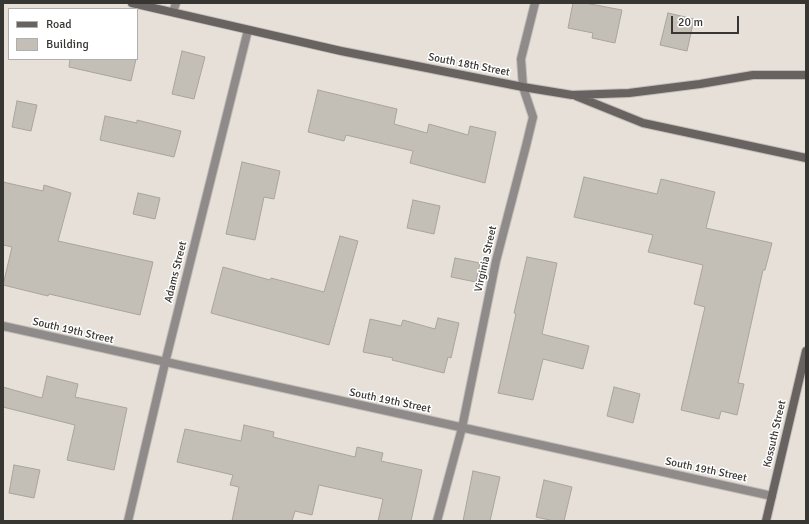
<!DOCTYPE html>
<html>
<head>
<meta charset="utf-8">
<style>
  body { margin:0 }
  #map { position:relative; width:809px; height:524px; overflow:hidden; background:#e6e0d8; font-family:Signika,sans-serif }
  canvas { display:block }
  .frame { position:absolute; inset:0; border:4px solid #383633; pointer-events:none }
  .legend { position:absolute; left:8px; top:8px; width:130px; height:52px; box-sizing:border-box; background:#fff; border:1px solid #afafad; margin:0; padding:5px 7px; list-style:none; font-size:12px; color:#383633 }
  .legend li { display:flex; align-items:center; gap:8px; height:20px }
  .legend b { width:20px; border:1px solid #afafad }
  .scale { position:absolute; left:671px; top:16px; width:68px; height:18px; box-sizing:border-box; border:2px solid #383633; border-top:0; padding-left:5px; font-size:12px; line-height:14px; white-space:nowrap; color:#383633; -webkit-text-stroke:3px #fff; paint-order:stroke }
</style>
</head>
<body>
<div id="map">
<canvas width="809" height="524"></canvas>
<div class="frame"></div>
<ul class="legend">
<li><b style="height:5px;background:#686261"></b>Road</li>
<li><b style="height:11px;background:#c3beb6"></b>Building</li>
</ul>
<div class="scale">20 m</div>
</div>
<script>
const ctx = document.querySelector('canvas').getContext('2d');
ctx.lineJoin = 'round';
function fill(path, color) { ctx.fillStyle = color; ctx.fill(path, 'evenodd'); }
const poly = rows => new Path2D(rows.map(r => 'M' + r).join(''));
function strokePath(path, color, width, dash) { ctx.strokeStyle = color; ctx.lineWidth = width; ctx.lineCap = dash ? 'butt' : 'round'; ctx.setLineDash(dash || []); ctx.stroke(path); }
function label(font, color, halo, rows, align = 'center') {
  ctx.font = font + ' Signika,sans-serif'; ctx.lineWidth = 3; ctx.setLineDash([]); ctx.textBaseline = 'middle'; ctx.strokeStyle = halo; ctx.fillStyle = color; for (const [text, x, y, turn = 0] of rows) {
    ctx.save(); ctx.translate(x, y); ctx.rotate((+turn || 0) * Math.PI / 180); ctx.textAlign = isNaN(turn) ? turn : align; if (halo) ctx.strokeText(text, 0, 0); ctx.fillText(text, 0, 0); ctx.restore();
  }
}
const building = poly([
  [573,3,585,3,622,10,615,43,592,38,593,33,568,28,573,3],
  [668,13,694,19,687,51,660,45,668,13],
  [182,51,205,57,194,99,172,94,182,51],
  [70,59,136,59,131,81,69,67,70,59],
  [318,90,397,109,394,124,427,133,429,124,468,135,470,126,496,132,485,183,410,163,413,151,346,135,344,141,308,132,318,90],
  [17,101,37,105,31,131,12,127,17,101],
  [105,116,137,123,137,120,181,131,174,157,100,140,105,116],
  [242,162,280,171,274,199,264,197,255,240,226,234,242,162],
  [584,177,657,194,661,179,715,192,706,228,772,243,765,270,763,270,738,383,744,384,737,415,721,411,719,419,681,410,705,307,694,304,703,265,648,252,653,235,574,217,584,177],
  [3,182,43,191,44,185,71,193,58,241,153,262,140,315,49,294,48,296,3,285,12,247,3,245,3,182],
  [138,193,160,198,155,219,133,214,138,193],
  [413,200,440,206,434,234,407,228,413,200],
  [340,236,358,241,329,345,211,313,223,267,270,280,271,278,324,292,340,236],
  [527,257,557,263,542,334,589,346,583,369,543,359,533,400,498,393,516,314,514,313,527,257],
  [455,258,480,263,476,282,451,277,455,258],
  [438,318,459,323,451,358,448,357,444,373,392,360,393,358,363,352,370,319,401,326,403,320,435,329,438,318],
  [47,376,78,384,75,397,127,408,114,470,67,460,75,425,3,407,3,387,42,398,47,376],
  [614,387,640,394,633,423,607,416,614,387],
  [244,425,274,432,273,437,355,457,357,447,383,453,381,461,422,470,411,521,378,521,383,499,319,485,312,515,295,511,292,521,232,521,239,487,230,485,233,475,177,462,185,429,241,441,244,425],
  [14,465,40,470,34,498,9,493,14,465],
  [473,471,500,477,490,521,463,521,473,471],
  [544,480,572,487,564,521,554,521,536,517,544,480]
]);
fill(building, '#c3beb6');
strokePath(building, '#a9a49c', 1);
const street = poly([
  [173,12,176,3],
  [3,326,772,496],
  [128,521,165,363,248,30],
  [437,521,462,428,496,261,526,146,533,117,523,87,521,59,535,3]
]);
const secondary = poly([
  [132,3,341,51,523,87,572,95,629,93,700,84,753,75,806,75],
  [576,96,643,123,806,158],
  [766,521,806,351]
]);
strokePath(street, '#c3beb7', 10);
strokePath(secondary, '#c3beb7', 10);
strokePath(street, '#8f8b8a', 8);
strokePath(secondary, '#686261', 8);
label('11px', '#383633', '#fff', [
  ["South 18th Street",469,65,11],
  ["Virginia Street",486,259,-77],
  ["Adams Street",176,272,-76],
  ["South 19th Street",73,331,13],
  ["South 19th Street",390,401,12],
  ["Kossuth Street",775,434,-77],
  ["South 19th Street",706,470,12]
]);
</script>
</body>
</html>
